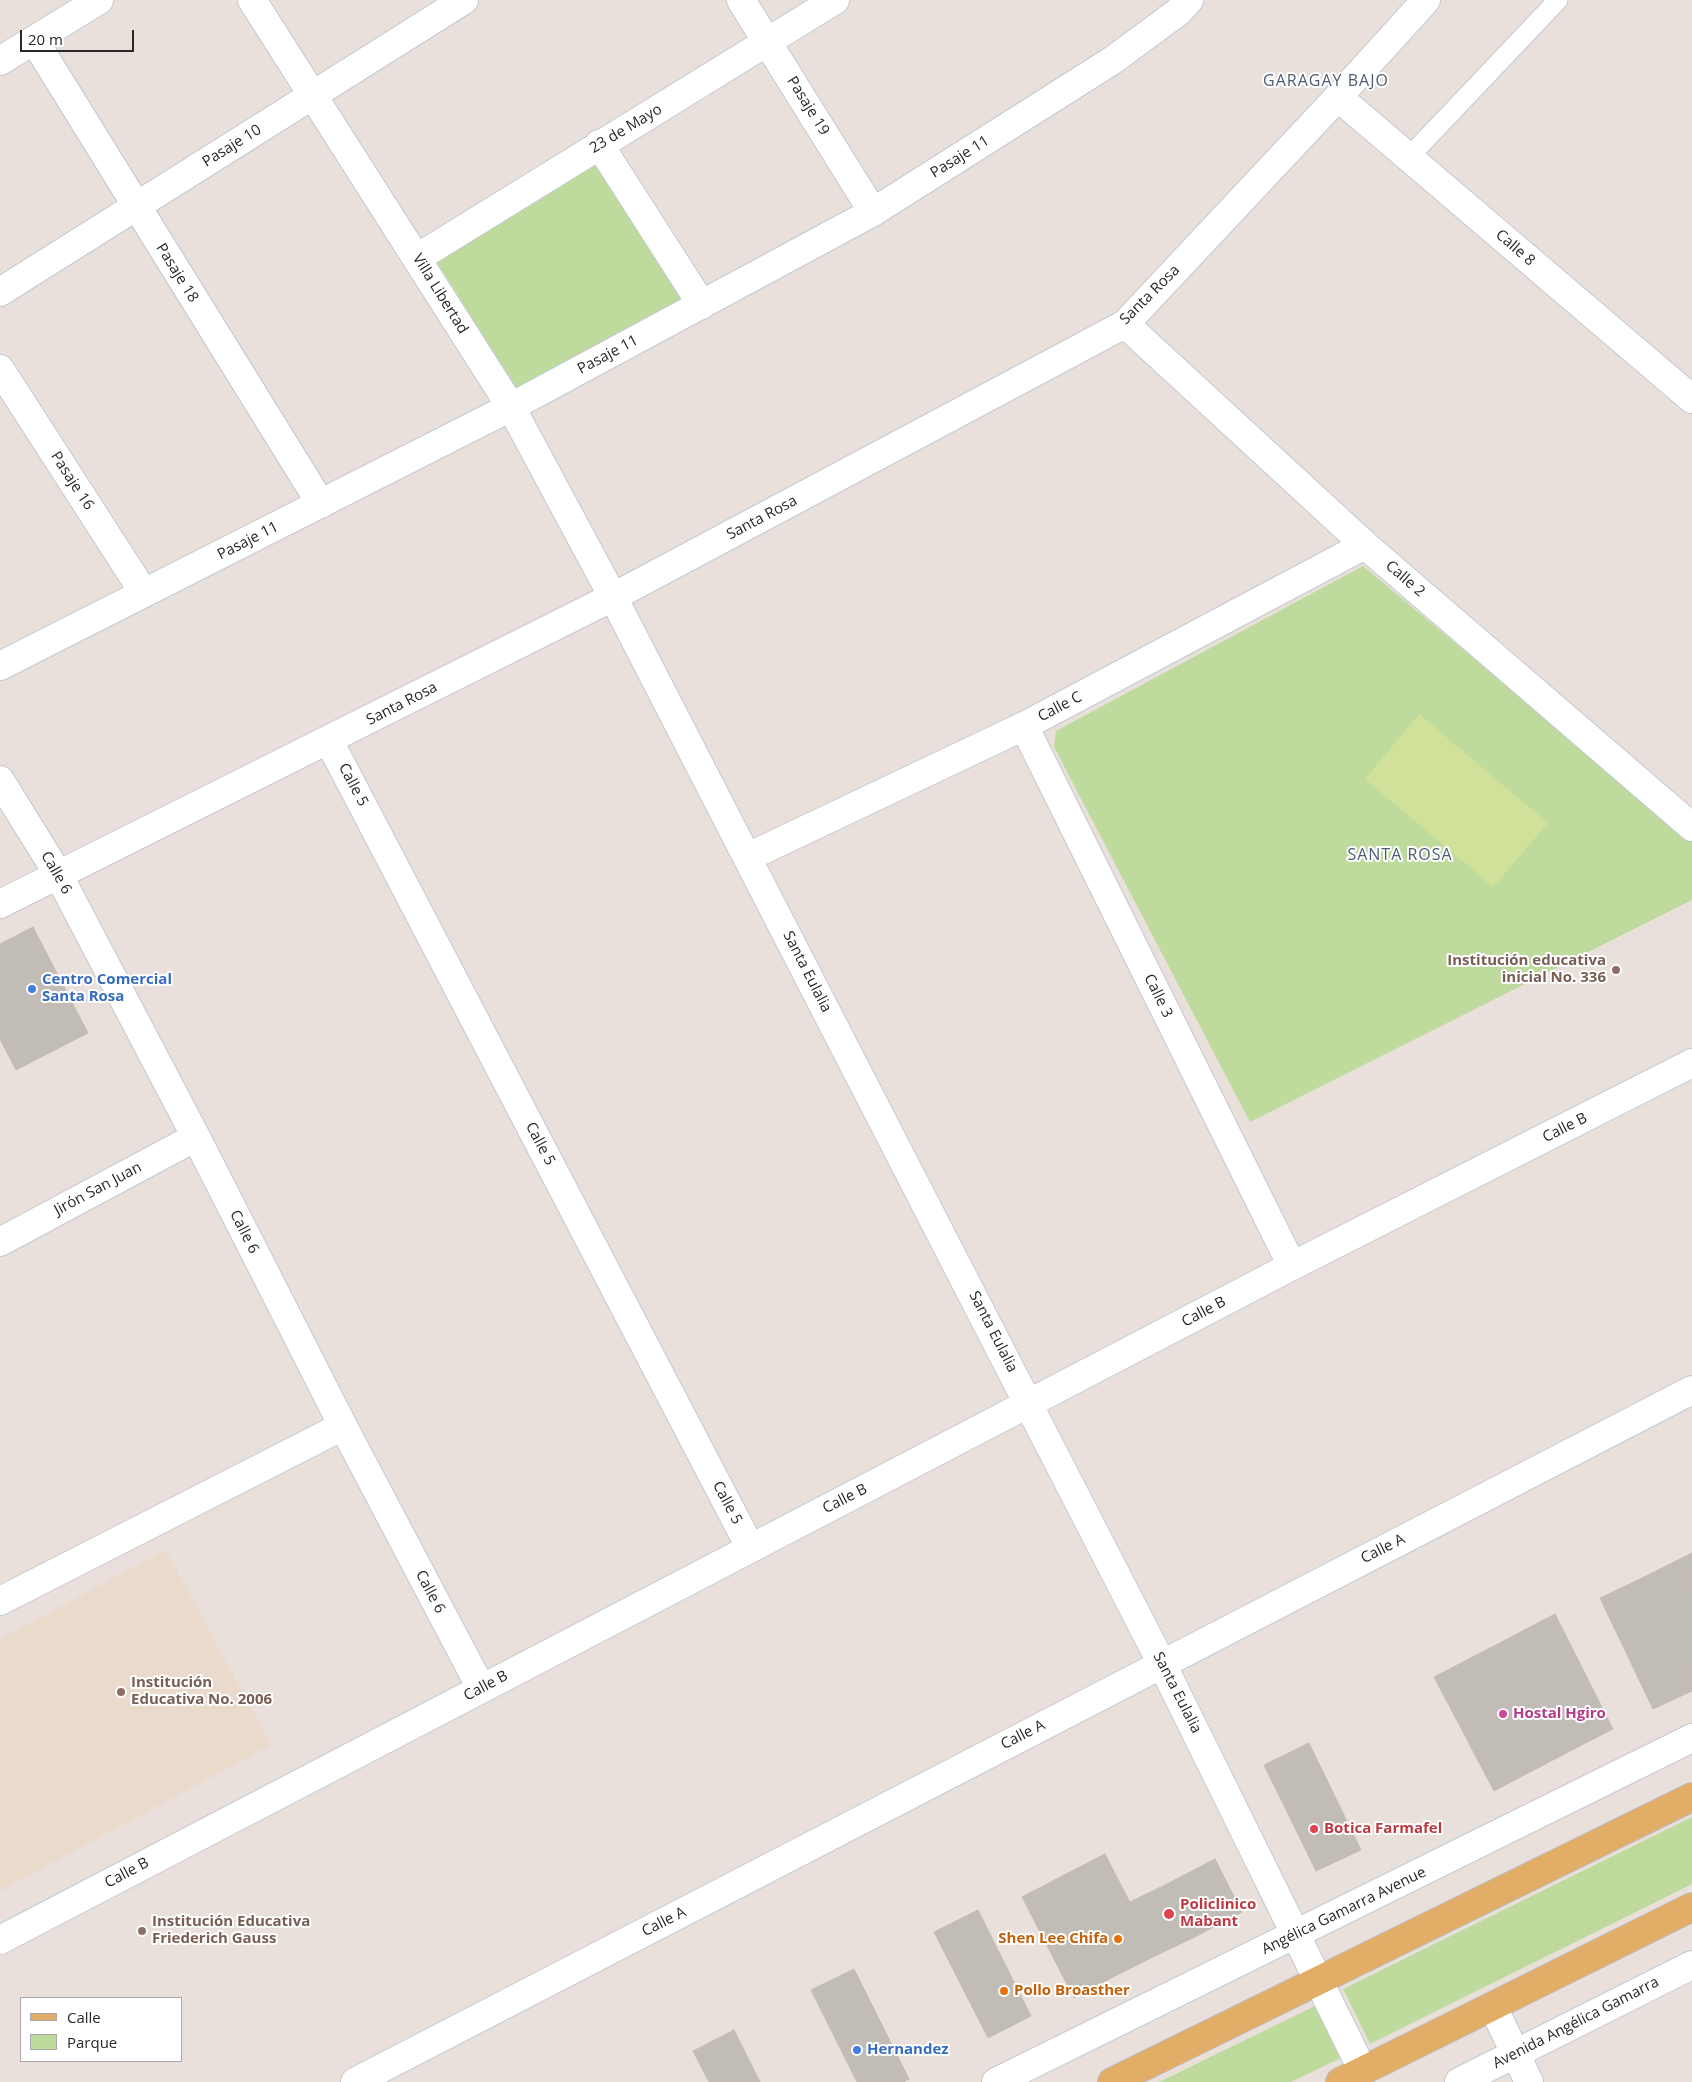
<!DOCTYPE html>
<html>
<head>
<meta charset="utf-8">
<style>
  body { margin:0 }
  #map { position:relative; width:1692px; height:2082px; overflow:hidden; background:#e9e0db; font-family:"Open Sans",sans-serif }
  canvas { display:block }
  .legend { position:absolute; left:20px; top:1997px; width:162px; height:65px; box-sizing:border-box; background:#fff; border:1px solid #a9a9a9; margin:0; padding:6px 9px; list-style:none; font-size:15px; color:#282828 }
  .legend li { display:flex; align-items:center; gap:10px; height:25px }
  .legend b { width:25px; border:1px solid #a9a9a9 }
  .scale { position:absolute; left:20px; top:30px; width:114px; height:22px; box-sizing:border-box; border:2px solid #282828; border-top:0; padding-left:6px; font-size:15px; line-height:18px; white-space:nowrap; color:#282828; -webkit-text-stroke:4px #fff; paint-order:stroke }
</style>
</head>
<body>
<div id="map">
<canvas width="1692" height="2082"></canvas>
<ul class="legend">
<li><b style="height:6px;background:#e2ad67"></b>Calle</li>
<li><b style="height:14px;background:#bedb9d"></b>Parque</li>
</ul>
<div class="scale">20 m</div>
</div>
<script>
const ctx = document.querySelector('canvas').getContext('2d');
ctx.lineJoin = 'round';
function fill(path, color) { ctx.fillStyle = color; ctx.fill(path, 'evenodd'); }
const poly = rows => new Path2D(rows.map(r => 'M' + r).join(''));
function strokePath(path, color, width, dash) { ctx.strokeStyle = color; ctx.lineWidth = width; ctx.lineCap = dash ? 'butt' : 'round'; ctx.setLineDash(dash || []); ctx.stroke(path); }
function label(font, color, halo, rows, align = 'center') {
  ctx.font = font + ' "Open Sans",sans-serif'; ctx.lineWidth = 4; ctx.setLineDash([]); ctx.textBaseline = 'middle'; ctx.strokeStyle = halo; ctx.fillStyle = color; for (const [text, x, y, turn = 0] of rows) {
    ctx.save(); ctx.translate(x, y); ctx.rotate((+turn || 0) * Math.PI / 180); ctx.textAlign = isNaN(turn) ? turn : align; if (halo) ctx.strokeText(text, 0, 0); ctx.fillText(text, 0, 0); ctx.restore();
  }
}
fill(poly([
  [166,1550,271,1745,0,1891,0,1639]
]), '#eadacc');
fill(poly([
  [596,161,686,302,518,391,436,261],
  [1363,566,1692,841,1692,900,1250,1122,1054,747,1056,731],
  [1692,1817,1692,1884,1370,2044,1343,1989],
  [1315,2006,1341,2058,1291,2082,1159,2082]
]), '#bedb9d');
fill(poly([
  [1419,714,1548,823,1493,887,1365,779]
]), '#d1e199');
const building = poly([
  [33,927,88,1033,16,1070,0,1039,0,944,33,927],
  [1692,1553,1692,1588,1678,1560,1692,1553],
  [1678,1560,1692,1588,1692,1685,1640,1579,1678,1560],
  [1640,1579,1692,1685,1692,1691,1653,1709,1600,1598,1640,1579],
  [1555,1614,1613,1729,1572,1750,1513,1636,1555,1614],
  [1513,1636,1572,1750,1494,1791,1434,1677,1513,1636],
  [1309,1743,1361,1850,1316,1871,1264,1765,1309,1743],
  [1105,1854,1157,1955,1115,1976,1064,1875,1105,1854],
  [1215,1859,1242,1912,1195,1937,1167,1884,1215,1859],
  [1064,1875,1115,1976,1074,1998,1022,1897,1064,1875],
  [1167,1884,1195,1937,1157,1955,1130,1902,1167,1884],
  [978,1910,1031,2016,988,2038,934,1932,978,1910],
  [854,1969,909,2079,903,2082,857,2082,811,1990,854,1969],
  [734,2030,760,2082,709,2082,693,2051,734,2030]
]);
fill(building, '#c2bcb7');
strokePath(building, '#c4bcb5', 1);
const lane = poly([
  [1409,157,1558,0]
]);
const street = poly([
  [252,0,511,407,613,597,1162,1664,1363,2071],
  [741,0,873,212],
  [34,40,321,504],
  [0,61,99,0],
  [1338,97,1692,399],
  [599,144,702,305],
  [417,258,835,0],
  [0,292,464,0],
  [1125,324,1365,545,1692,827],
  [0,369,144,593],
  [0,666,511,407,873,212,1113,60,1178,12,1189,0],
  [1024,726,1292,1266],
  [329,741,750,1547],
  [0,780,58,874,196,1137,343,1426,481,1688],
  [748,857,1024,726,1365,545],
  [0,904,613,597,1125,324,1338,97,1426,0],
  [0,1242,196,1137],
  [0,1601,343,1426],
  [0,1940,1292,1266,1692,1063],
  [1493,2007,1529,2082],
  [355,2082,1692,1390]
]);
const secondary = poly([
  [996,2082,1692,1738],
  [1459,2082,1692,1965]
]);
const primary = poly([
  [1112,2082,1692,1797],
  [1340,2082,1692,1907]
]);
strokePath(lane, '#c3c9d1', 21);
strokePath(street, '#c3c9d1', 30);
strokePath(secondary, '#c3c9d1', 30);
strokePath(primary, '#bebebe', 30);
strokePath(lane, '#fff', 19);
strokePath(street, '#fff', 28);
strokePath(secondary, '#fff', 28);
strokePath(primary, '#e2ad67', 28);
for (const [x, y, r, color] of [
  [1616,970,5,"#8d6e63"],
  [32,989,5,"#3f7fe0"],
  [121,1692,5,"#8d6e63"],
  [1503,1714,5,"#d1479c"],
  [1314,1829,5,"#e0444e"],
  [1169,1914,6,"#e0444e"],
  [142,1931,5,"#8d6e63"],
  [1118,1939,5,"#e8710a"],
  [1004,1991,5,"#e8710a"],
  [857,2050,5,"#3f7fe0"]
]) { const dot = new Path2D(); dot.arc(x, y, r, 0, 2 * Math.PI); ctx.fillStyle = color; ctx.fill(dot); strokePath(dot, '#fff', 2); }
label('15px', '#282828', '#fff', [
  ["Pasaje 19",808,106,58],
  ["23 de Mayo",626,129,-31],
  ["Pasaje 10",232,146,-32],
  ["Pasaje 11",960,157,-32],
  ["Calle 8",1515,248,41],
  ["Pasaje 18",177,273,58],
  ["Villa Libertad",440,294,58],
  ["Santa Rosa",1150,295,-45],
  ["Pasaje 11",608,355,-28],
  ["Pasaje 16",72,481,57],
  ["Santa Rosa",762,518,-28],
  ["Pasaje 11",248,541,-27],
  ["Calle 2",1405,579,41],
  ["Santa Rosa",402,704,-27],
  ["Calle C",1060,707,-28],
  ["Calle 5",353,785,62],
  ["Calle 6",56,873,60],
  ["Santa Eulalia",807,972,63],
  ["Calle 3",1158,996,64],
  ["Calle B",1565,1128,-27],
  ["Calle 5",540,1144,62],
  ["Jirón San Juan",98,1189,-28],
  ["Calle 6",244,1232,63],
  ["Calle B",1204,1312,-28],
  ["Santa Eulalia",993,1332,63],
  ["Calle B",845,1499,-27],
  ["Calle 5",727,1503,62],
  ["Calle A",1383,1549,-27],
  ["Calle 6",430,1592,62],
  ["Calle B",486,1686,-28],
  ["Santa Eulalia",1177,1693,63],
  ["Calle A",1023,1735,-27],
  ["Calle B",127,1873,-28],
  ["Angélica Gamarra Avenue",1344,1911,-26],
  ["Calle A",664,1922,-27],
  ["Avenida Angélica Gamarra",1576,2023,-27]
]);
label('bold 15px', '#785e54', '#fff', [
  ["Institución educativa",1606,961,"right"],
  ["inicial No. 336",1606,978,"right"],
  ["Institución",131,1683],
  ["Educativa No. 2006",131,1700],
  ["Institución Educativa",152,1922],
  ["Friederich Gauss",152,1939]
], 'left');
label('bold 15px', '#366cbe', '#fff', [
  ["Centro Comercial",42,980],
  ["Santa Rosa",42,997],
  ["Hernandez",867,2050]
], 'left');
label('bold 15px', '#b23c85', '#fff', [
  ["Hostal Hgiro",1513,1714]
], 'left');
label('bold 15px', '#be3a42', '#fff', [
  ["Botica Farmafel",1324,1829],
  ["Policlinico",1180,1905],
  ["Mabant",1180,1922]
], 'left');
label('bold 15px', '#c56008', '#fff', [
  ["Shen Lee Chifa",1108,1939],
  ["Pollo Broasther",1014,1991,"left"]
], 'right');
ctx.letterSpacing = '1px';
label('16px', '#4d5c74', '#fff', [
  ["GARAGAY BAJO",1326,81],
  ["SANTA ROSA",1400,855]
]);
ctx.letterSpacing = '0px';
</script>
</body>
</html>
